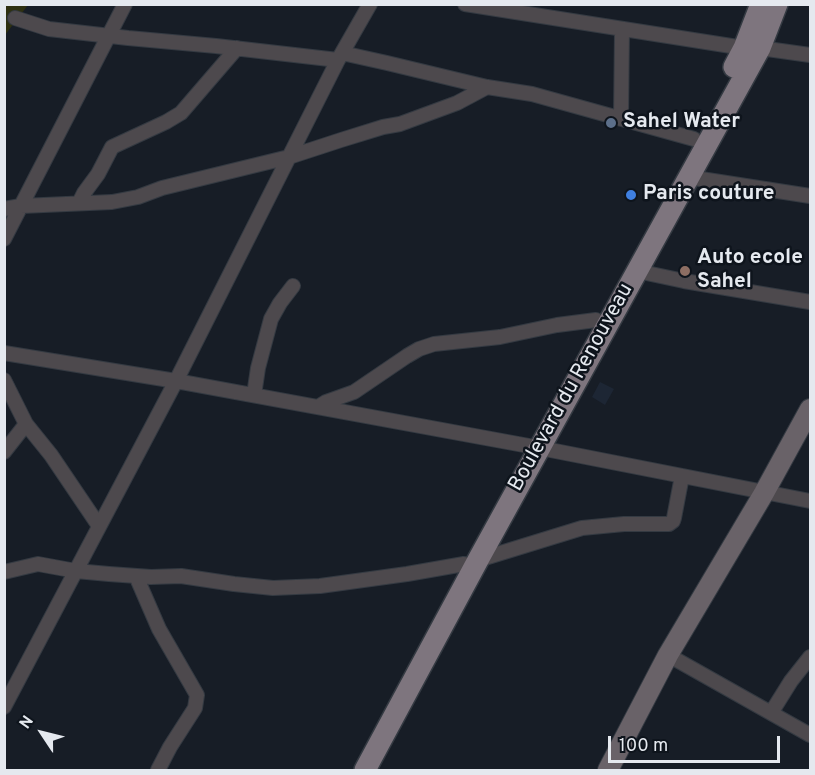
<!DOCTYPE html>
<html>
<head>
<meta charset="utf-8">
<style>
  body { margin:0 }
  #map { position:relative; width:815px; height:775px; overflow:hidden; background:#171d26; font-family:Overpass,sans-serif }
  canvas { display:block }
  .frame { position:absolute; inset:0; border:6px solid #e5e9ef; pointer-events:none }
  .north { position:absolute; left:12px; top:703px; width:60px; height:60px; -webkit-text-stroke:4px #0e141c; paint-order:stroke; rotate:305deg; font-size:16px; font-weight:700; line-height:24px; text-align:center; color:#e5e9ef }
  .north::after { content:''; display:block; margin:auto; width:21px; height:27px; background:#e5e9ef; clip-path:polygon(50% 0,100% 100%,50% 72%,0 100%) }
  .scale { position:absolute; left:608px; top:736px; width:172px; height:27px; box-sizing:border-box; border:3px solid #e5e9ef; border-top:0; padding-left:8px; font-size:18px; line-height:21px; white-space:nowrap; color:#e5e9ef; -webkit-text-stroke:4px #0e141c; paint-order:stroke }
</style>
</head>
<body>
<div id="map">
<canvas width="815" height="775"></canvas>
<div class="frame"></div>
<div class="north">N</div>
<div class="scale">100 m</div>
</div>
<script>
const ctx = document.querySelector('canvas').getContext('2d');
ctx.lineJoin = 'round';
function fill(path, color) { ctx.fillStyle = color; ctx.fill(path, 'evenodd'); }
const poly = rows => new Path2D(rows.map(r => 'M' + r).join(''));
function strokePath(path, color, width, dash) { ctx.strokeStyle = color; ctx.lineWidth = width; ctx.lineCap = dash ? 'butt' : 'round'; ctx.setLineDash(dash || []); ctx.stroke(path); }
function label(font, color, halo, rows, align = 'center') {
  ctx.font = font + ' Overpass,sans-serif'; ctx.lineWidth = 5; ctx.setLineDash([]); ctx.textBaseline = 'middle'; ctx.strokeStyle = halo; ctx.fillStyle = color; for (const [text, x, y, turn = 0] of rows) {
    ctx.save(); ctx.translate(x, y); ctx.rotate((+turn || 0) * Math.PI / 180); ctx.textAlign = isNaN(turn) ? turn : align; if (halo) ctx.strokeText(text, 0, 0); ctx.fillText(text, 0, 0); ctx.restore();
  }
}
fill(poly([
  [600,382,614,389,605,405,592,397]
]), '#1d2634');
fill(poly([
  [5,5,28,5,5,35]
]), '#2e3011');
const minor = poly([
  [465,4,744,48,760,48,810,55],
  [15,18,49,29,128,38,216,46,338,60],
  [342,53,387,63,487,87,532,94,694,139],
  [621,119,622,29],
  [688,177,810,196],
  [79,203,84,193,98,174,112,147,166,122,181,113,237,48],
  [4,209,21,206,112,202,138,197,162,188,289,157,341,140,383,127,400,124,457,103,487,87],
  [4,239,125,4],
  [637,271,684,281,810,302],
  [4,353,176,381,540,448,810,501],
  [4,380,26,424,51,455,99,526],
  [254,395,258,368,271,319,280,303,293,286],
  [318,407,326,402,354,392,407,356,419,349,434,344,500,337,557,325,596,320],
  [4,452,26,424],
  [478,560,582,528,624,524,669,524,673,521,674,518,682,476],
  [4,572,38,564,76,571,109,574,151,577,181,576,234,584,273,588,320,586,407,574,464,564],
  [136,576,159,629,197,695,195,708,170,747,158,770],
  [668,655,810,735],
  [4,707,176,381,338,60,370,4],
  [771,713,791,681,810,657]
]);
const secondary = poly([
  [608,770,668,655,764,493,810,409]
]);
const primary = poly([
  [734,67,744,48,761,4],
  [365,770,478,560,760,48,777,4]
]);
strokePath(minor, '#343a42', 16);
strokePath(secondary, '#343a42', 22);
strokePath(primary, '#343a42', 24);
strokePath(minor, '#4d494d', 14);
strokePath(secondary, '#696268', 20);
strokePath(primary, '#7e757e', 21);
for (const [x, y, r, color] of [
  [611,123,6,"#5c6f8a"],
  [631,195,6,"#3f7fe0"],
  [685,271,6,"#8d6e63"]
]) { const dot = new Path2D(); dot.arc(x, y, r, 0, 2 * Math.PI); ctx.fillStyle = color; ctx.fill(dot); strokePath(dot, '#0e141c', 2); }
label('bold 21px', '#e5e9ef', '#0e141c', [
  ["Sahel Water",623,123],
  ["Paris couture",643,195],
  ["Auto ecole",697,259],
  ["Sahel",697,283]
], 'left');
label('21px', '#e5e9ef', '#0e141c', [
  ["Boulevard du Renouveau",572,388,-61]
]);
</script>
</body>
</html>
